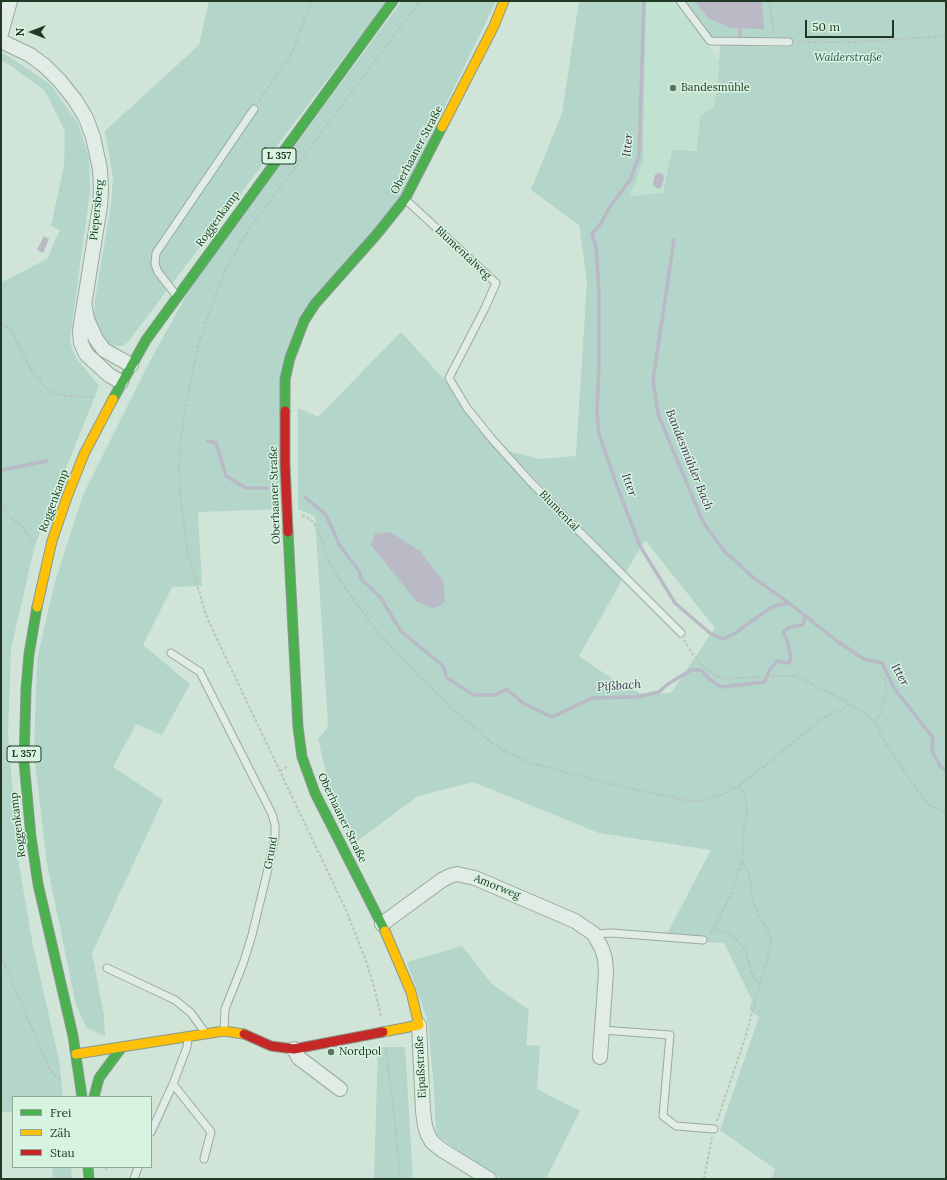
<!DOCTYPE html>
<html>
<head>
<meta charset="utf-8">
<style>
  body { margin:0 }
  #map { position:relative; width:947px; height:1180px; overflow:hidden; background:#d0e4d7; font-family:Lora,serif }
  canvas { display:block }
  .frame { position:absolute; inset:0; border:2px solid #203824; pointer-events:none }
  .legend { position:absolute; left:12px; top:1096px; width:140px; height:72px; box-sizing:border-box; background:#d7f4e1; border:1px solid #8ea995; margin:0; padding:5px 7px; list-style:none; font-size:12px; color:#203824 }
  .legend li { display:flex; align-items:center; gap:8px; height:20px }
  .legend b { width:20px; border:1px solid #8ea995 }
  .north { position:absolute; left:12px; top:12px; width:40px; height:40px; -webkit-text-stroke:3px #d7f4e1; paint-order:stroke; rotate:270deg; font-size:11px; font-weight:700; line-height:16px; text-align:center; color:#203824 }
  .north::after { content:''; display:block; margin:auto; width:14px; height:18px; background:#203824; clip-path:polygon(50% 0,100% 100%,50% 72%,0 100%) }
  .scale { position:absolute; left:805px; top:20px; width:89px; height:18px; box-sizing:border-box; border:2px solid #203824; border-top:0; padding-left:5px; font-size:12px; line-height:14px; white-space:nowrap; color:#203824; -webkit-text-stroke:3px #d7f4e1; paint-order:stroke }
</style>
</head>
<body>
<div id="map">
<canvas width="947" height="1180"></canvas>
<div class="frame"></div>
<ul class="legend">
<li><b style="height:5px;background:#4caf50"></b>Frei</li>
<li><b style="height:5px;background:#ffc107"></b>Zäh</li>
<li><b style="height:5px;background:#c62828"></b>Stau</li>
</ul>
<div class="north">N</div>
<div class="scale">50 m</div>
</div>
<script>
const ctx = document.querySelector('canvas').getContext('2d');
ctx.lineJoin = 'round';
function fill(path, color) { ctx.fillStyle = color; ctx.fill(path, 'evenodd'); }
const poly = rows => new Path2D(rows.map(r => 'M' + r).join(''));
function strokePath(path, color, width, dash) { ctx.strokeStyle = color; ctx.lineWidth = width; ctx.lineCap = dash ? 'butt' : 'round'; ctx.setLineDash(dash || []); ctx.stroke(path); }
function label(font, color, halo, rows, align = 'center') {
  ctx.font = font + ' Lora,serif'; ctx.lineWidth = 3; ctx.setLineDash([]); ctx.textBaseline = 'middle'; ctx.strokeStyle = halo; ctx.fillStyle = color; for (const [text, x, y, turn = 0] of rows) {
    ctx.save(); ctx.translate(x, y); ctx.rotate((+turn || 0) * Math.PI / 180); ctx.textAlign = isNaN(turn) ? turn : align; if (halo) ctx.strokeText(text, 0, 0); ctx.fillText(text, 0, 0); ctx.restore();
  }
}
fill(poly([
  [646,1,670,1,678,7,719,60,718,80,714,107,700,116,697,151,672,150,663,193,630,196,643,162]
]), '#c1e2d0');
fill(poly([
  [209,1,387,1,127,343,122,346,115,346,110,344,103,338,97,329,94,315,95,300,111,204,113,178,105,131,199,45],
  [402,1,496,1,402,195,296,323,280,509,198,512,202,586,172,587,143,645,190,684,162,735,136,724,113,767,163,800,92,953,104,1016,105,1036,87,1028,76,1005,47,864,34,753,37,660,54,585,83,495,151,359,195,280],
  [579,1,646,1,643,162,630,196,663,193,672,150,697,151,700,116,714,107,718,80,720,46,791,47,791,39,711,37,684,1,946,1,946,1179,772,1179,775,1169,720,1130,759,1017,749,1010,752,1000,724,943,666,940,668,932,711,850,599,833,473,782,418,796,352,845,330,789,318,739,328,727,315,516,298,509,298,408,318,417,401,332,448,384,457,401,506,461,622,580,579,656,608,676,643,695,671,693,715,628,645,540,626,572,508,451,540,459,576,456,587,281,579,225,531,190,562,113],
  [1,53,8,56,50,84,78,123,89,158,90,192,70,338,72,349,77,359,99,386,35,545,11,649,8,733,18,859,33,946,59,1060,63,1097,13,1097,13,1112,1,1112,1,281,4,281,47,259,60,230,51,226,64,166,65,131,45,91,10,65,1,60],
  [462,946,492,984,529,1010,526,1045,540,1046,537,1089,580,1111,546,1179,502,1179,457,1150,436,1134,434,1089,428,1022,407,962],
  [378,1047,405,1047,413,1179,374,1179],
  [52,1167,71,1167,72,1179,53,1179]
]), '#b3d5ca');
fill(poly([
  [695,1,762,1,764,29,731,28,708,18],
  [658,173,663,174,664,179,661,188,658,189,654,186,653,182,655,175],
  [44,236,49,239,43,253,37,250],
  [390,532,420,551,443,581,445,601,440,606,432,608,417,602,371,545,375,534]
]), '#babac7');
strokePath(poly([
  [644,1,639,156,630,180,609,208,601,223,592,234,596,247,599,293,599,365,597,410,599,434,617,486,640,546,675,603,711,634,723,639,734,634,763,613,774,606,789,603,837,641,864,659,882,663,894,688,933,738,932,751,940,766,946,771],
  [739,23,740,38],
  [674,240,653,380,658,414,703,522,724,551,754,578,789,603],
  [207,441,216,443,226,476,246,488,267,488],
  [1,470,47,461],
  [305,497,326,515,340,546,359,571,361,579,380,597,401,631,443,666,447,678,474,695,496,695,506,689,523,703,552,717,592,698,636,697,659,692,668,684,691,670,701,670,709,679,721,687,765,682,769,671,777,661,789,663,791,657,787,640,783,632,790,627,803,625,805,615]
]), '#babac7', 3.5);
const lane = poly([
  [680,1,710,41,789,42],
  [405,199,496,283,485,308,449,378,467,408,492,439,527,478,569,521,681,633],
  [176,295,158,272,155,264,156,253,254,109],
  [171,653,200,672,272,814,275,825,275,836,268,869,252,935,243,964,225,1009,224,1029],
  [594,934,612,933,703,940],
  [107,968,175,1000,191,1013,204,1031],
  [602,1030,670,1035,663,1116,676,1126,714,1129],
  [173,1084,211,1132,204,1159],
  [151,1132,173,1084,187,1047,188,1038],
  [134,1179,138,1167]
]);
const street = poly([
  [1,33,10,1],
  [1,41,30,55,45,66,60,81,75,100,86,118,93,137,100,169,101,189,100,206,80,330,81,343,86,354,109,375,121,382],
  [85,308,87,319,96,339,104,350,131,365],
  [382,924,442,880,450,876,457,874,475,878,575,921,594,934,602,949,605,959,606,973,600,1057],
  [419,1025,423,1111,425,1126,428,1135,432,1142,442,1150,489,1179],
  [294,1049,299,1058,340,1089]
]);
const fast = poly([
  [113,399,146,340,393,1],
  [285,411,285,379,290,358,304,321,315,304,377,234,405,199,442,127],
  [288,532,298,727,302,757,315,793,385,931],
  [37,607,29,654,26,689,24,762,31,837,38,884,73,1036,82,1097],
  [94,1097,99,1078,122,1047],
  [88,1167,89,1179]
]);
const slow = poly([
  [442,127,494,26,504,1],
  [37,607,52,541,67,497,84,454,113,399],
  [383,1032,419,1025,411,992,385,931],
  [76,1054,224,1031,244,1034]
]);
const jam = poly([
  [285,411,285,464,288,532],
  [244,1034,271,1046,294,1049,383,1032]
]);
strokePath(lane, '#98aa9d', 9);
strokePath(street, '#98aa9d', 16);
strokePath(fast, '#88998d', 11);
strokePath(slow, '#88998d', 11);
strokePath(jam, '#88998d', 11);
strokePath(poly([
  [769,1,774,33],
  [798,42,857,42,946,36],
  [259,101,290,56,298,38,311,1],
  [1,323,7,327,12,332,32,371,46,388,54,393,64,396,95,397],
  [1,505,9,516,22,526,30,538,36,542],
  [302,515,311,520,315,525,320,535,328,560,336,574,374,628,415,672,448,705,492,743,508,753,531,763,607,783,679,799,692,801,707,800,723,794,738,786,762,768,824,717,851,704],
  [684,640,692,653,703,666,713,674,724,679,773,676,795,676,851,704,866,714,875,722,885,743,924,799,929,805,946,813],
  [875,722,881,713,886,694,886,681,880,674],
  [280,771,288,766],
  [714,928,732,935,745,949,752,974,760,984],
  [710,934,712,932,732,893,742,861,744,826,747,815,747,809,746,799,743,792,738,786],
  [1,956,50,1070,58,1078,62,1078],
  [381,1016,374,987,366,961,346,910,207,618,188,554,180,492,179,466,181,439,187,397,198,347,211,307,225,271,240,244,252,225,420,1],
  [386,1049,396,1131,400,1179],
  [717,1121,745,1038,771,946,770,936,758,914,753,901,749,873,742,861],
  [106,1167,107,1172],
  [704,1179,712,1137]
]), '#b7c5bb', 2, [3, 2]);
strokePath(lane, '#e0ece5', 7);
strokePath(street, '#e0ece5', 14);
strokePath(fast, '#4caf50', 9);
strokePath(slow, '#ffc107', 9);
strokePath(jam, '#c62828', 9);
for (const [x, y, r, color] of [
  [673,88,4,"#5e7463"],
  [331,1052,4,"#5e7463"]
]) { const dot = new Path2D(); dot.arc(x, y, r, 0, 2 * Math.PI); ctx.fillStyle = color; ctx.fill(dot); strokePath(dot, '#d7f4e1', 1.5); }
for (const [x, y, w] of [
  [279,156,34],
  [24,754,34]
]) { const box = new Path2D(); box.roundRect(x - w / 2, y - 8, w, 16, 3); ctx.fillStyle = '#d7f4e1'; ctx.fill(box); strokePath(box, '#203824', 1); }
label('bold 10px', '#203824', null, [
  ["L 357",279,156],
  ["L 357",24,754]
]);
label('italic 11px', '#28534f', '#d7f4e1', [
  ["Walderstraße",848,58]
]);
label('11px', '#203824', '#d7f4e1', [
  ["Bandesmühle",681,88],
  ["Nordpol",339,1052]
], 'left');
label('11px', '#203824', '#d7f4e1', [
  ["Oberhaaner Straße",417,150,-62],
  ["Piepersberg",97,210,-84],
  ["Roggenkamp",218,219,-54],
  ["Blumentalweg",463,253,43],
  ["Oberhaaner Straße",275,495,-92],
  ["Roggenkamp",54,501,-70],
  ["Blumental",559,511,46],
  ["Oberhaaner Straße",342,818,64],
  ["Roggenkamp",18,825,-97],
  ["Grund",271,853,-80],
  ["Amorweg",497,887,22],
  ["Eipaßstraße",421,1067,-93]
]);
label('italic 12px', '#473157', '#d7f4e1', [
  ["Itter",628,145,-84],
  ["Bandesmühler Bach",689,460,68],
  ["Itter",629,485,70],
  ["Itter",900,675,61],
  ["Pißbach",619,686,-4]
]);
</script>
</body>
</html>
